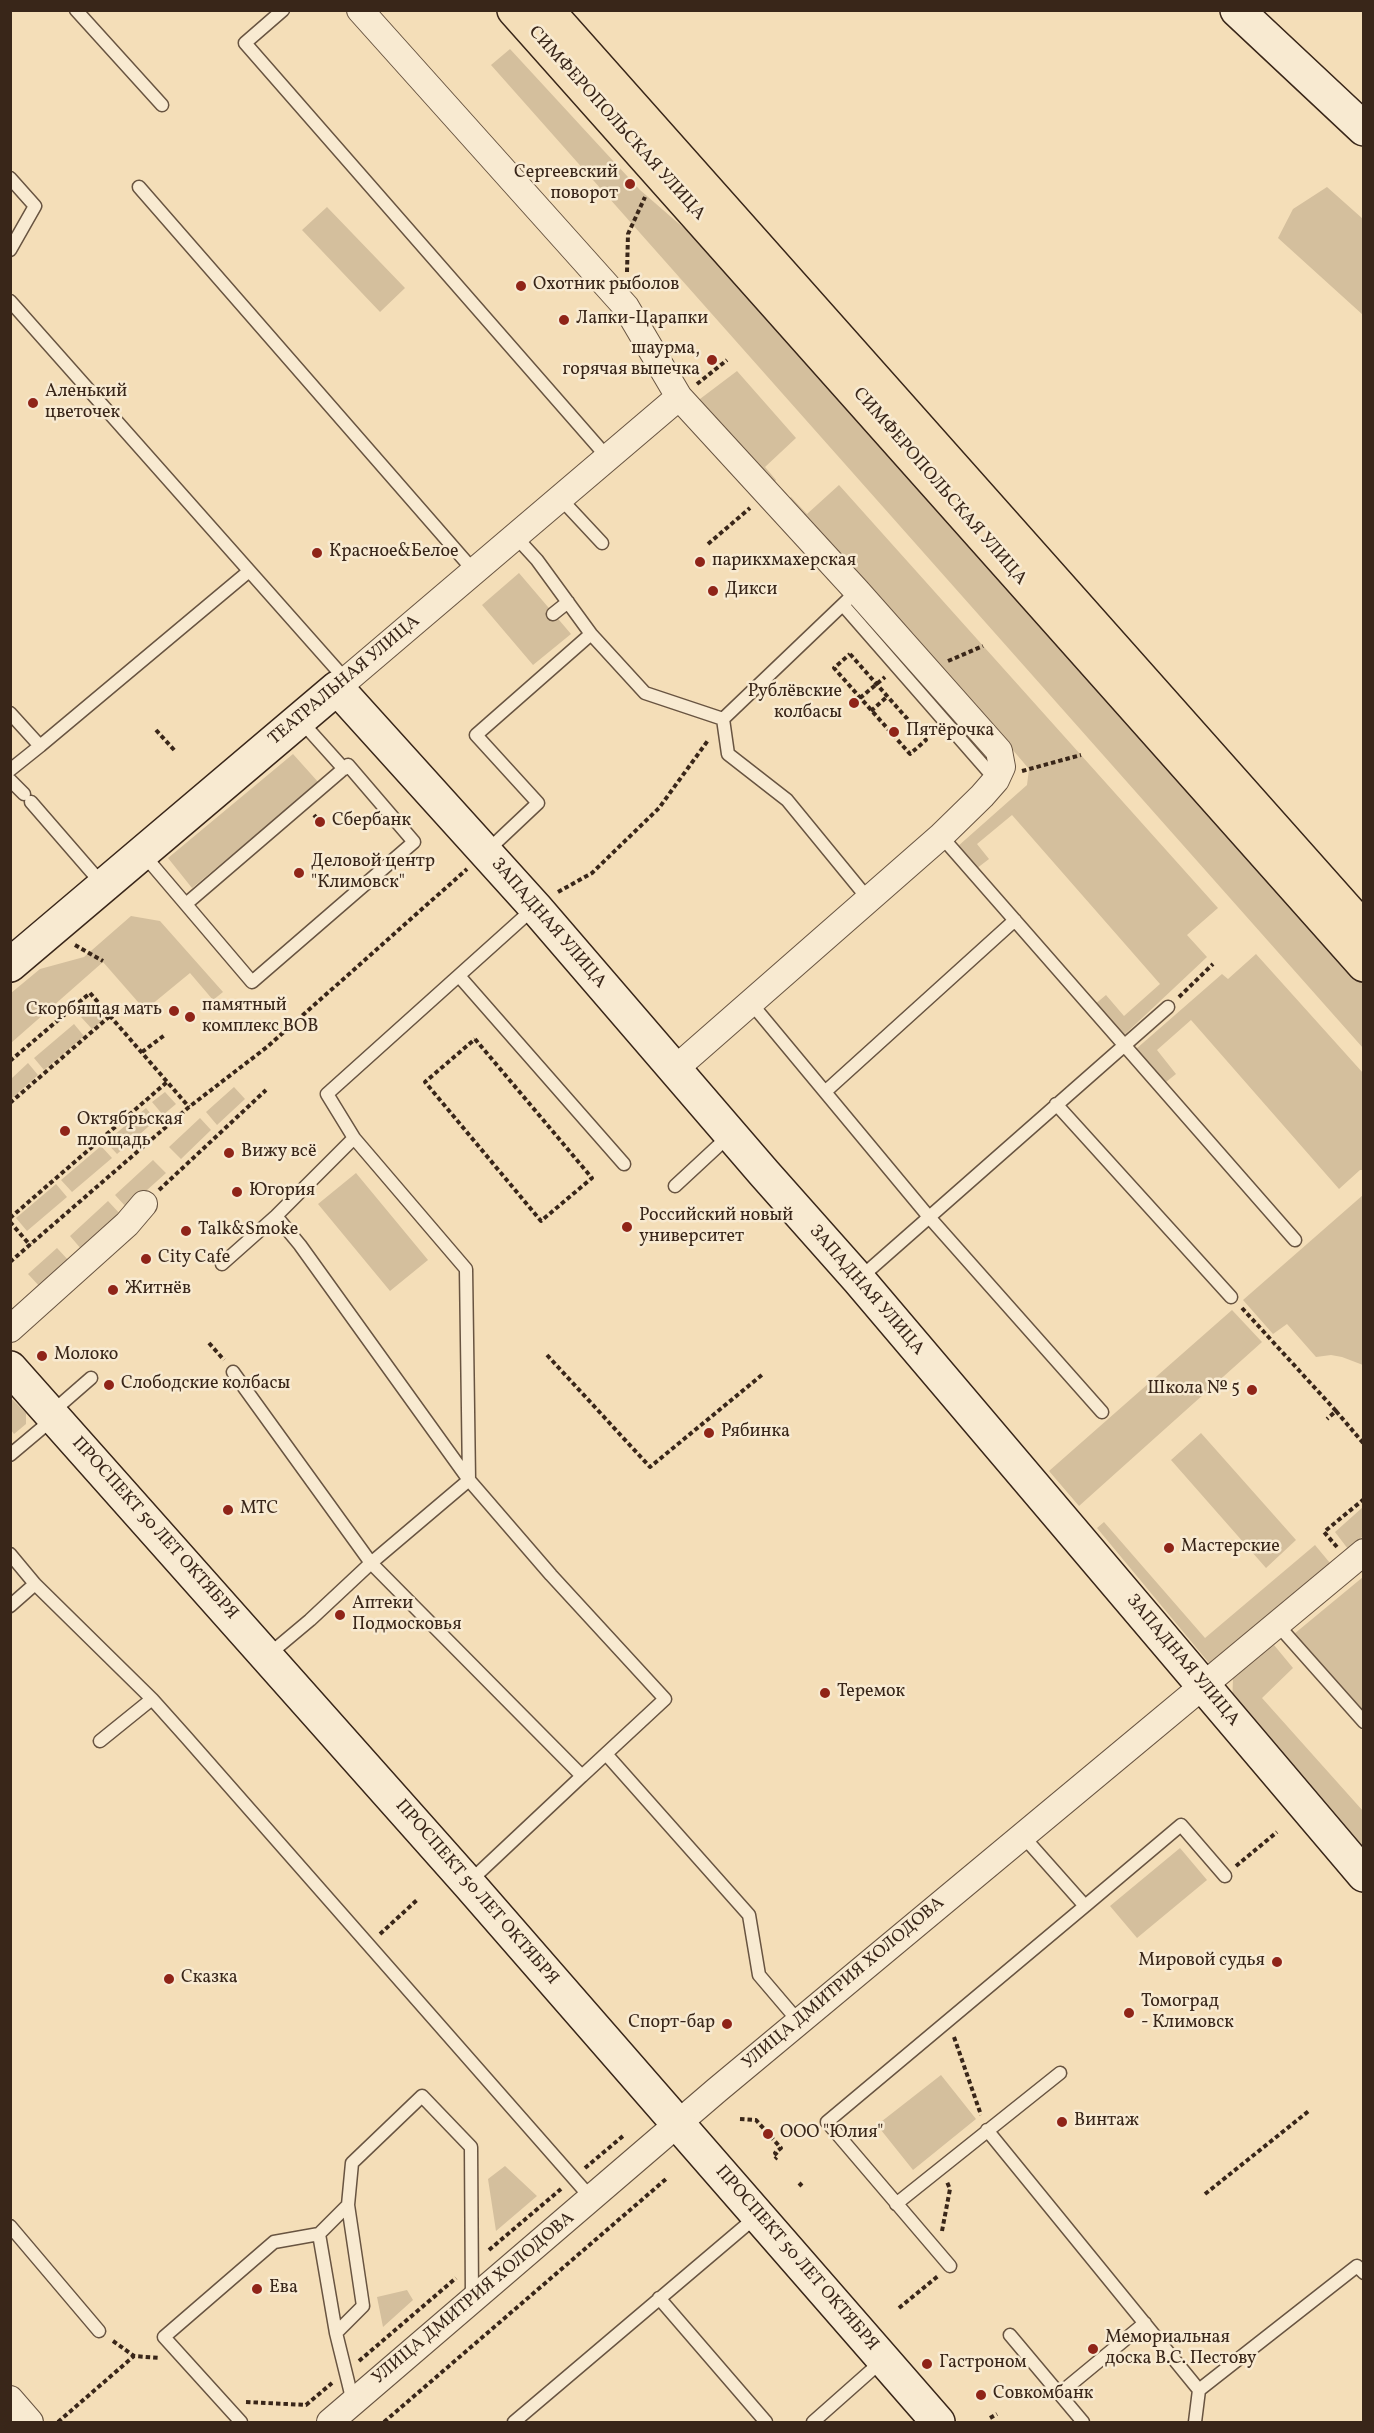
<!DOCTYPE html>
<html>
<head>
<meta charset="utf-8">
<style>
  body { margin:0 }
  #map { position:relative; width:1374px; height:2433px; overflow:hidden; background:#f4deb8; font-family:Vollkorn,serif }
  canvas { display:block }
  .frame { position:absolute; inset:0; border:12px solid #392619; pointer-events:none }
</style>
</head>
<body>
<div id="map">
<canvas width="1374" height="2433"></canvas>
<div class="frame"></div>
</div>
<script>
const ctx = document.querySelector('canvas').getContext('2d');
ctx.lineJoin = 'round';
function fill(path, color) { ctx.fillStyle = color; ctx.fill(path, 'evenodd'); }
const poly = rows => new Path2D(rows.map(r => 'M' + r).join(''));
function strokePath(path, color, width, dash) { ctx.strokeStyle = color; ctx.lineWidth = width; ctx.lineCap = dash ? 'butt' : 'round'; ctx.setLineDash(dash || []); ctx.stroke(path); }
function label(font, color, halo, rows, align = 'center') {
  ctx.font = font + ' Vollkorn,serif'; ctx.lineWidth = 5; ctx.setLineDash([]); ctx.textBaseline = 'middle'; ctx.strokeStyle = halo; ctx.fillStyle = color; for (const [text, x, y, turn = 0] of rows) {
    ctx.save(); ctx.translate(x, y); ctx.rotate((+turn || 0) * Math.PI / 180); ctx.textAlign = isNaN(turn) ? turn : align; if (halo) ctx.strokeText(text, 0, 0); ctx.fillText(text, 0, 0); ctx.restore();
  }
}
fill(poly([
  [510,49,640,190,685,229,778,324,1363,983,1363,1048,491,65],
  [1327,187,1363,219,1363,315,1278,238,1293,209],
  [327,207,405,288,380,312,302,230],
  [737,371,796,438,765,467,776,480,772,485,696,402],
  [839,485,1218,908,1187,935,1207,957,1123,1036,1094,1005,1106,995,1124,1016,1160,984,1012,815,977,844,989,859,976,869,957,847,1027,785,1029,769,913,633,786,502,791,497,807,514],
  [519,573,571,634,533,665,482,605],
  [293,754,319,783,192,888,168,858],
  [131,916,160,921,223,992,213,1000,190,973,145,1010,103,962,11,1043,11,993,40,969,84,957],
  [1256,954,1363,1073,1363,1170,1360,1170,1339,1189,1191,1020,1157,1050,1176,1074,1166,1082,1136,1049,1222,974,1228,979],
  [93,1006,104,1019,92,1029,81,1017],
  [74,1024,84,1036,44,1070,34,1058],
  [28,1063,38,1075,11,1099,11,1079],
  [234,1087,245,1099,217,1125,206,1112],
  [165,1092,176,1104,163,1115,152,1102],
  [146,1108,156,1120,117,1154,106,1142],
  [200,1118,211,1130,181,1159,169,1147],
  [101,1146,112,1158,72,1192,61,1180],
  [153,1160,166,1173,127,1208,115,1195],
  [356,1173,428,1260,390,1291,318,1204],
  [56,1184,67,1197,27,1231,16,1218],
  [1363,1195,1363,1365,1342,1357,1331,1355,1316,1357,1287,1324,1273,1334,1243,1300],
  [108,1201,121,1215,82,1250,70,1236],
  [57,1248,70,1262,41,1288,28,1274],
  [1232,1310,1262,1342,1079,1506,1049,1471],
  [10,1397,26,1413,26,1424,14,1434,11,1430],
  [1201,1433,1296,1540,1266,1568,1171,1460],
  [1363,1507,1363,1536,1348,1549,1335,1532],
  [1104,1522,1205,1638,1315,1545,1330,1563,1209,1663,1097,1528],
  [1363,1577,1363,1713,1294,1634],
  [1274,1645,1293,1668,1262,1698,1363,1811,1363,1859,1232,1704,1233,1679],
  [1180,1848,1207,1880,1137,1938,1110,1906],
  [941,2075,976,2119,913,2170,877,2125],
  [505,2166,537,2196,496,2231,488,2179],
  [407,2290,413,2300,383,2327,377,2297]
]), '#d4bf9d');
const lane = poly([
  [76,10,162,105],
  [283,10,245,43,608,458],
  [10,178,35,206,10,250],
  [139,187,474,571],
  [10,301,346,680],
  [560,498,602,543],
  [515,536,537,560,591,634,645,693,723,719],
  [857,591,723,719,728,754,787,800,869,900],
  [843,605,996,780],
  [553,614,568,602],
  [10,713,40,746,10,770],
  [300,720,344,769],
  [40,746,248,572],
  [10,780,24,794],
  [31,802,103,885],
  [941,836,1295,1240],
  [486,852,538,803,476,735,591,634],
  [143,854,252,982,414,842,348,765,186,904],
  [459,976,624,1164],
  [751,1003,929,1217,1102,1412],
  [826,1091,1015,920],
  [1056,1104,1231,1297],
  [354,1138,466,1269,469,1480,551,1575,665,1699,582,1776],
  [675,1186,730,1135],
  [222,1264,276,1216,354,1138,327,1094,534,908],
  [860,1278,1168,1007],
  [233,1372,371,1563,582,1776,468,1883],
  [52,1412,91,1378],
  [10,1455,54,1418],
  [10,1554,35,1584,152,1699,186,1737,592,2199],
  [10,1606,35,1584],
  [1276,1623,1364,1722],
  [267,1656,310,1620,371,1563,469,1480,300,1245,276,1216],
  [100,1741,152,1699],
  [606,1754,749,1915,759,1975,799,2022],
  [1085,1906,1181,1825,1225,1876],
  [987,2130,1199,2390],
  [896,2204,1060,2073],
  [10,2226,99,2331],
  [319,2234,336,2333,353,2402],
  [950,2266,827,2122,1085,1906,1022,1835],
  [659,2298,766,2422],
  [336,2333,363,2306,348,2205],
  [1010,2335,1083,2422],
  [1059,2394,1145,2323],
  [241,2422,164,2337,274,2242,319,2234,348,2205,352,2163,422,2096,471,2147,472,2297],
  [514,2422,757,2216],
  [813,2422,883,2360],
  [1195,2422,1199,2390,1357,2266,1364,2273]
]);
const street = poly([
  [360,10,626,307,679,397,857,591,999,751,1002,767,996,780,982,796,941,836,675,1069],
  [337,688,679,397],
  [10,1329,127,1224,144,1204],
  [10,2399,30,2422],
  [330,2422,717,2090,1364,1552]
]);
const secondary = poly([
  [1237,10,1364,129],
  [10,965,337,688,535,907,764,1173,859,1280,1364,1875],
  [10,1368,468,1883,938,2422]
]);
const primary = poly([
  [514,10,1364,965],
  [547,10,1364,929]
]);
strokePath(lane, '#685441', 15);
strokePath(street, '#685441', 28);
strokePath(secondary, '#392619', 36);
strokePath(primary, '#392619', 36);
strokePath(poly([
  [627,272,628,234,645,197],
  [697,384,727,360],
  [708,544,750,508],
  [850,654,926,740,910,754,834,668,850,654],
  [948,661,983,646],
  [860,698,885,677],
  [871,711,888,696],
  [156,730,175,751],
  [1022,771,1081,755],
  [314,815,320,822],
  [558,892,592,873,659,808,709,739],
  [75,945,103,961],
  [1179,997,1213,964],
  [475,1039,592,1178,541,1221,425,1082,475,1039],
  [142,1052,166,1034],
  [10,1061,90,993,189,1107],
  [10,1103,110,1016],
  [159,1190,266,1090],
  [10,1218,167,1082],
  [10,1222,30,1245],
  [10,1262,189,1107,267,1047,467,869],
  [1242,1308,1336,1411,1327,1419],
  [209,1343,224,1360],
  [547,1355,650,1467,763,1374],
  [1336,1411,1364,1444],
  [1337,1547,1324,1532,1364,1499],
  [1236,1866,1277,1832],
  [380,1934,417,1900],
  [954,2037,981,2115],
  [740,2119,756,2120,781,2148,775,2153,778,2156,775,2159],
  [585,2168,623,2136],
  [799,2186,802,2183],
  [1205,2194,1310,2110],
  [942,2231,950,2189,947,2182],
  [489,2250,561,2189],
  [899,2308,938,2276],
  [113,2341,134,2356,160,2358],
  [359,2361,456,2278],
  [246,2402,306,2405,332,2383],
  [990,2418,997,2414],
  [58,2422,134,2356],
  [384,2422,666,2179]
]), '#392619', 4, [4.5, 3]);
strokePath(lane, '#f8ead1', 12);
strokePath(street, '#f8ead1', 26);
strokePath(secondary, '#f8ead1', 33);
strokePath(primary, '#f4deb8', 33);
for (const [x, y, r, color] of [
  [630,184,6,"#8f2418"],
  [521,286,6,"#8f2418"],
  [564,320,6,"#8f2418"],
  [712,360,6,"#8f2418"],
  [33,403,6,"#8f2418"],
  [317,553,6,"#8f2418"],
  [700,562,6,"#8f2418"],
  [713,591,6,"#8f2418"],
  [854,703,6,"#8f2418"],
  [894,732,6,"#8f2418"],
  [320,822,6,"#8f2418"],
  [299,873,6,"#8f2418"],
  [174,1011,6,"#8f2418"],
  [190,1017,6,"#8f2418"],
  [65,1131,6,"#8f2418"],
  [229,1153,6,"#8f2418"],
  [237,1192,6,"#8f2418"],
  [627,1227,6,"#8f2418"],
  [186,1231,6,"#8f2418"],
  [146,1259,6,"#8f2418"],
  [113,1290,6,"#8f2418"],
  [42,1356,6,"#8f2418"],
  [109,1385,6,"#8f2418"],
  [1252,1390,6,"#8f2418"],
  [709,1433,6,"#8f2418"],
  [228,1510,6,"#8f2418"],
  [1169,1548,6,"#8f2418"],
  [340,1615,6,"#8f2418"],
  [825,1693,6,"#8f2418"],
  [1277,1962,6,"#8f2418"],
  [169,1979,6,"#8f2418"],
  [1129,2013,6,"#8f2418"],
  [727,2024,6,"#8f2418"],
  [1062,2122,6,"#8f2418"],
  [768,2134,6,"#8f2418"],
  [257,2289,6,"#8f2418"],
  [1093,2349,6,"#8f2418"],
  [927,2364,6,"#8f2418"],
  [981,2395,6,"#8f2418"]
]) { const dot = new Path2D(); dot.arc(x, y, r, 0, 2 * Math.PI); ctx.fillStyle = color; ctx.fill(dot); strokePath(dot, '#f8ead1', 2); }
label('18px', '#392619', '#f8ead1', [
  ["СИМФЕРОПОЛЬСКАЯ УЛИЦА",616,124,48],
  ["СИМФЕРОПОЛЬСКАЯ УЛИЦА",939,487,49],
  ["ТЕАТРАЛЬНАЯ УЛИЦА",345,681,-40],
  ["ЗАПАДНАЯ УЛИЦА",548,924,49],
  ["ЗАПАДНАЯ УЛИЦА",866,1291,49],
  ["ПРОСПЕКТ 50 ЛЕТ ОКТЯБРЯ",154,1529,48],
  ["ЗАПАДНАЯ УЛИЦА",1182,1661,50],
  ["ПРОСПЕКТ 50 ЛЕТ ОКТЯБРЯ",476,1893,49],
  ["УЛИЦА ДМИТРИЯ ХОЛОДОВА",844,1984,-40],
  ["ПРОСПЕКТ 50 ЛЕТ ОКТЯБРЯ",796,2259,49],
  ["УЛИЦА ДМИТРИЯ ХОЛОДОВА",474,2299,-40]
]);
label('18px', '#392619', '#f8ead1', [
  ["Сергеевский",618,174,"right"],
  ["поворот",618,195,"right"],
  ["Охотник рыболов",533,286],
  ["Лапки-Царапки",576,320],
  ["шаурма,",700,350,"right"],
  ["горячая выпечка",700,371,"right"],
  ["Аленький",45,393],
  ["цветочек",45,414],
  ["Красное&Белое",329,553],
  ["парикхмахерская",712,562],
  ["Дикси",725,591],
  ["Рублёвские",842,693,"right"],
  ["колбасы",842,714,"right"],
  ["Пятёрочка",906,732],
  ["Сбербанк",332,822],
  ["Деловой центр",311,863],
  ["\"Климовск\"",311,884],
  ["памятный",202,1007],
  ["комплекс ВОВ",202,1028],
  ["Скорбящая мать",162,1011,"right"],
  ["Октябрьская",77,1121],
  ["площадь",77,1142],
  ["Вижу всё",241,1153],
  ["Югория",249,1192],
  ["Российский новый",639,1217],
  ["университет",639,1238],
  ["Talk&Smoke",198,1231],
  ["City Cafe",158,1259],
  ["Житнёв",125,1290],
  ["Молоко",54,1356],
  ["Слободские колбасы",121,1385],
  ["Школа № 5",1240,1390,"right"],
  ["Рябинка",721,1433],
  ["МТС",240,1510],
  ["Мастерские",1181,1548],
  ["Аптеки",352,1605],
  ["Подмосковья",352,1626],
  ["Теремок",837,1693],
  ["Мировой судья",1265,1962,"right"],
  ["Сказка",181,1979],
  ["Томоград",1141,2003],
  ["- Климовск",1141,2024],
  ["Спорт-бар",715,2024,"right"],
  ["Винтаж",1074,2122],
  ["ООО \"Юлия\"",780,2134],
  ["Ева",269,2289],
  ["Мемориальная",1105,2339],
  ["доска В.С. Пестову",1105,2360],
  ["Гастроном",939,2364],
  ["Совкомбанк",993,2395]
], 'left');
</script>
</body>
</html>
